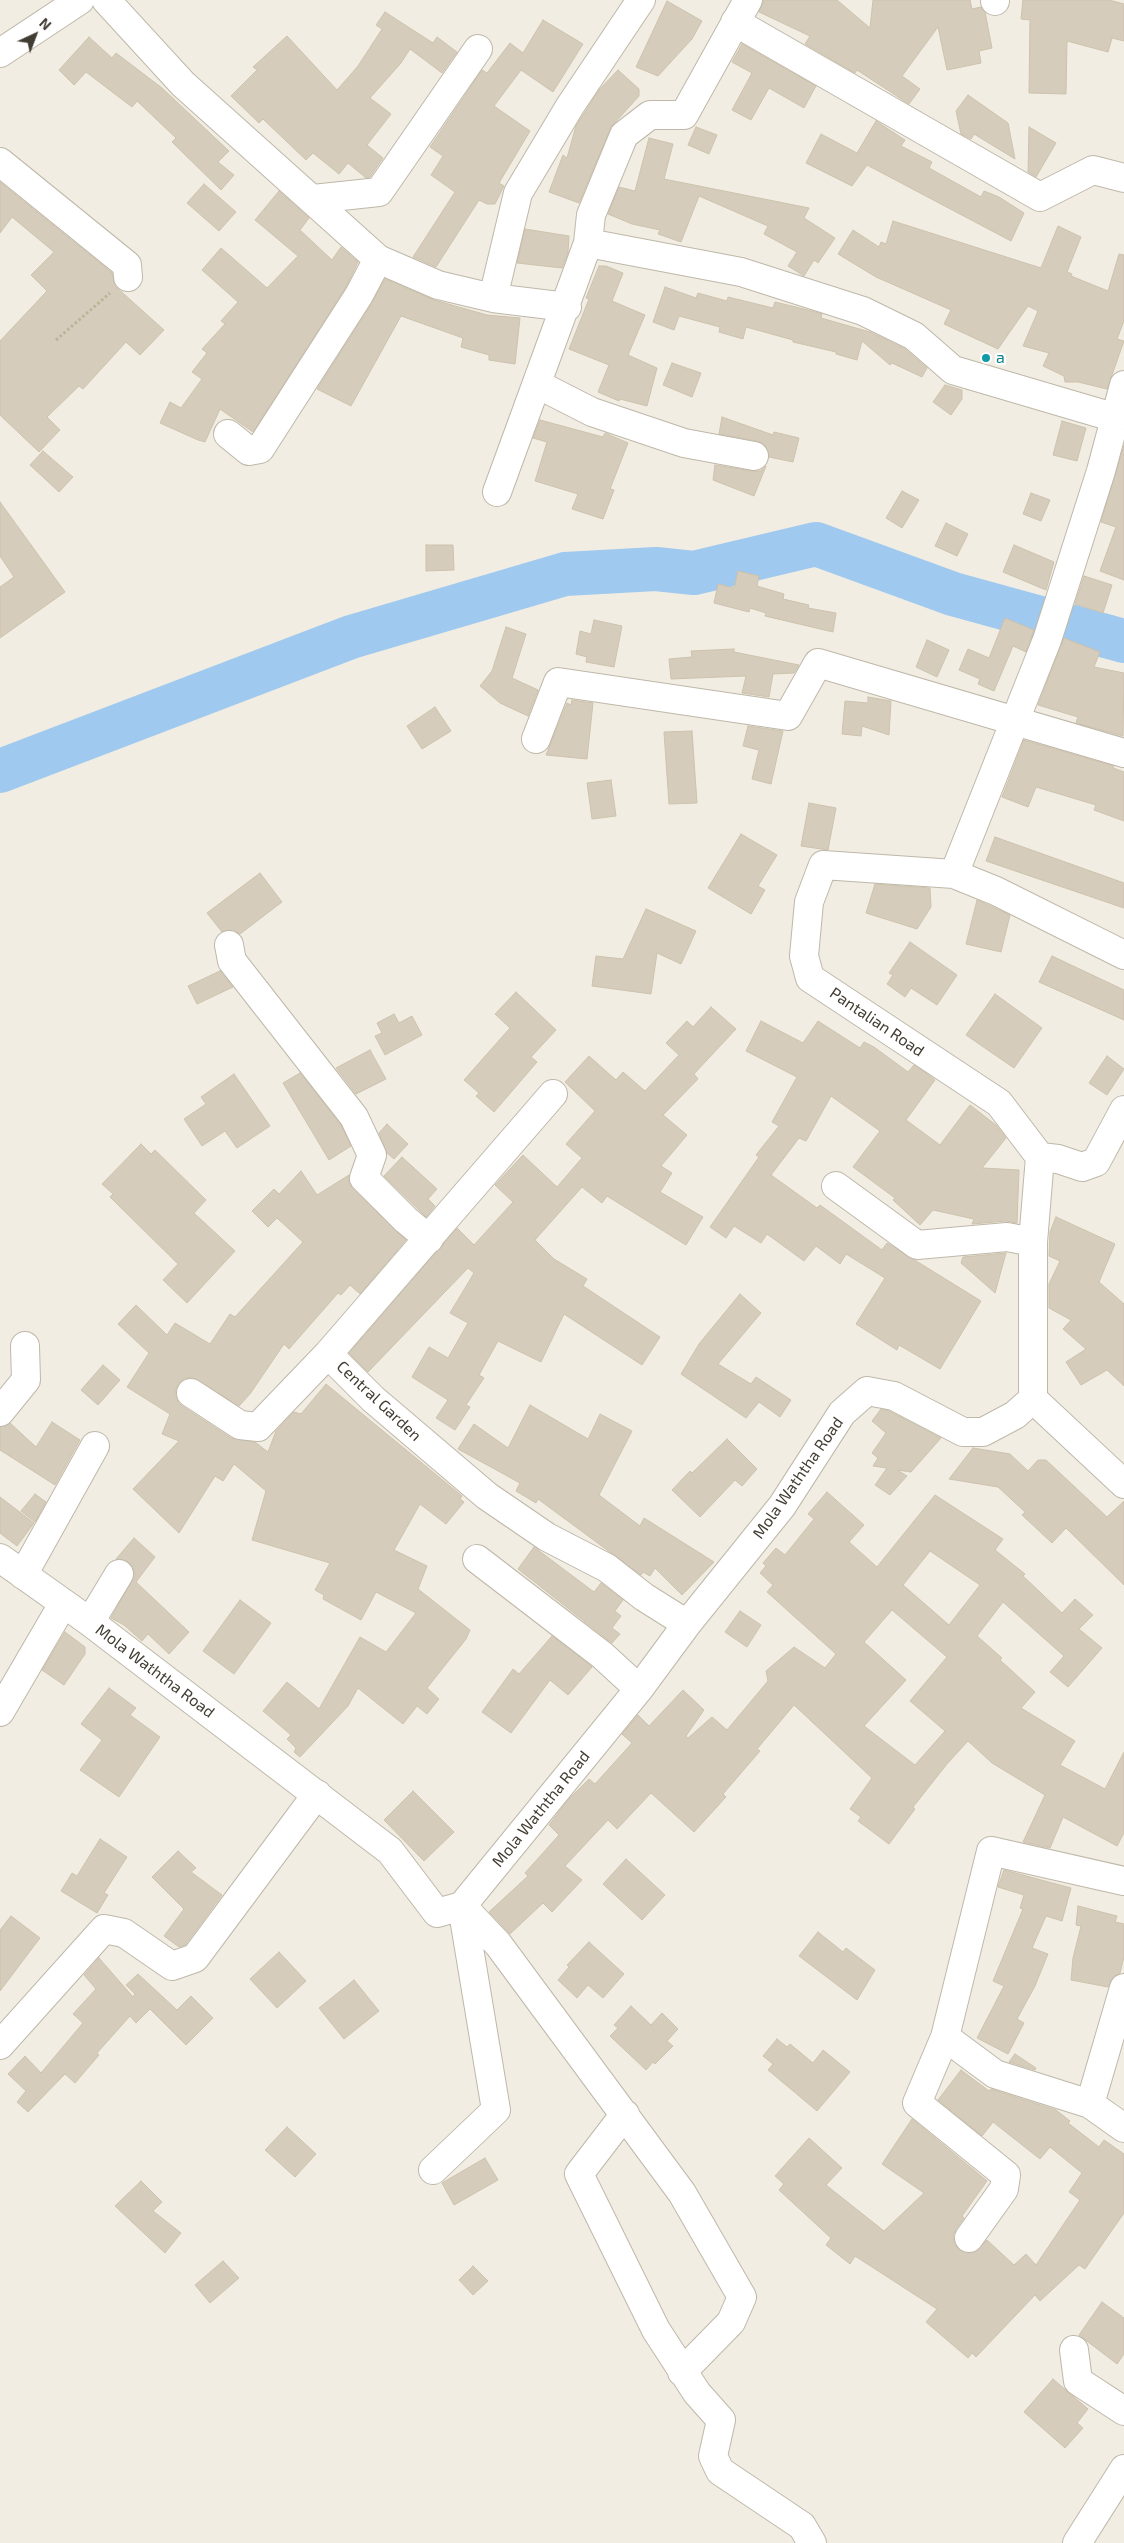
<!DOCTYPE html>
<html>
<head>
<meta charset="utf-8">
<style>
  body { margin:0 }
  #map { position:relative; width:1124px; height:2543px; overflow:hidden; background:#f1ede3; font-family:"Exo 2",sans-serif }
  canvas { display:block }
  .north { position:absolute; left:10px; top:10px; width:50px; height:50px; -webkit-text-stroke:4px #fff; paint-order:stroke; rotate:43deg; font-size:14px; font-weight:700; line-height:20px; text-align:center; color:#423d33 }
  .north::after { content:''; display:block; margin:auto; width:18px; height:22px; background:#423d33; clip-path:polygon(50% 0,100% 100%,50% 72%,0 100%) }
</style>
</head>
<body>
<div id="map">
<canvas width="1124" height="2543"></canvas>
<div class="north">N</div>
</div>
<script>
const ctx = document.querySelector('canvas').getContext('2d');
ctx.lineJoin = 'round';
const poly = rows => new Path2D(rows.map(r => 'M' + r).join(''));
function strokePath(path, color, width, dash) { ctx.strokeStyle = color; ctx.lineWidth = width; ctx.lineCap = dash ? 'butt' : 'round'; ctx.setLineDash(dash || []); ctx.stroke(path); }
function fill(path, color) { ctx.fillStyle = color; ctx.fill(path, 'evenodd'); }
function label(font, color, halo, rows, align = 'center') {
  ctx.font = font + ' "Exo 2",sans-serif'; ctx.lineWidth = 4.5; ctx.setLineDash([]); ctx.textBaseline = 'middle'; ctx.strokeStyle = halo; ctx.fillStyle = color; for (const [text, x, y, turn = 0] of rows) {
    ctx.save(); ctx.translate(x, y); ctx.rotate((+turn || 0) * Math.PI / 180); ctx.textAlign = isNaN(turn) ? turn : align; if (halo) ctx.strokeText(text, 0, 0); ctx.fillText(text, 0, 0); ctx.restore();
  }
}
strokePath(poly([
  [0,771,351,637,565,574,656,569,694,573,816,544,953,594,1124,641]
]), '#9fc9ee', 44);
const building = poly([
  [764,0,837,0,870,28,873,0,970,0,972,9,981,7,985,12,992,48,979,51,981,63,947,70,938,27,902,76,920,89,909,104,857,70,855,73,805,44,810,36,759,12,764,0],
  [1023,0,1109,0,1124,4,1124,41,1112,38,1108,52,1067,41,1066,94,1029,93,1030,20,1021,19,1023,0],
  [667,1,702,21,692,39,658,76,636,67,667,1],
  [385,12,433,43,437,37,457,52,442,73,410,49,401,63,370,98,391,114,367,145,383,158,370,177,366,178,348,163,339,174,313,153,306,160,263,119,259,123,231,96,257,70,253,67,287,36,337,90,358,66,382,29,376,25,385,12],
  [543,20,583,44,553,92,521,70,494,106,530,131,499,183,504,186,495,204,487,204,479,200,436,267,413,257,455,192,431,175,443,156,430,147,482,70,487,73,510,43,523,53,543,20],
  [89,37,112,58,116,53,162,88,229,151,218,162,234,175,221,190,172,142,176,138,137,101,132,107,86,72,74,85,59,70,89,37],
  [742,44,816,86,804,108,769,88,751,120,732,110,752,73,732,62,742,44],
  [618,70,639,89,639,96,611,127,579,203,549,192,563,155,567,158,576,126,599,90,618,70],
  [968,95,1008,123,1015,159,974,134,971,139,961,134,956,111,968,95],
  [876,121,905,140,901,146,932,162,929,168,981,197,984,191,999,197,1024,213,1011,241,867,165,852,186,806,163,821,134,857,153,876,121],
  [696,127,717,135,709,154,688,145,696,127],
  [1029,127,1056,143,1036,177,1028,172,1029,127],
  [649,138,673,144,664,179,809,208,804,218,835,238,818,263,814,260,804,276,788,266,797,252,764,234,768,226,699,196,681,242,658,234,660,230,632,224,608,214,619,187,635,191,649,138],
  [0,182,112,273,115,286,164,330,140,355,126,342,83,389,79,386,47,417,60,430,39,452,0,415,0,341,47,291,31,275,54,252,12,217,0,233,0,182],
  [204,184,236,212,219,231,187,203,204,184],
  [279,191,309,218,300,230,332,260,341,247,358,262,346,287,253,432,220,409,205,442,198,440,160,423,170,402,181,408,202,379,192,372,207,353,202,349,225,324,221,321,238,302,202,270,221,248,267,288,298,256,255,220,279,191],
  [893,221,1041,268,1058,226,1081,237,1067,272,1072,274,1071,276,1108,291,1119,254,1124,255,1124,321,1117,339,1124,341,1107,389,1078,382,1065,382,1064,376,1043,366,1049,353,1023,346,1038,311,1028,306,998,349,944,324,951,310,876,277,838,254,853,230,879,247,881,242,886,244,893,221],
  [525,229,569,236,568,253,562,268,517,263,525,229],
  [599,266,606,266,623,273,612,301,645,315,628,355,657,368,647,406,620,399,619,401,598,392,609,365,569,349,589,299,586,298,599,266],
  [385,279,434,300,487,315,520,318,515,364,489,360,489,355,461,347,463,338,401,316,351,406,317,389,372,303,385,279],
  [665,287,696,298,698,293,727,301,728,297,773,308,775,302,808,310,822,314,821,318,870,332,905,349,927,368,922,377,892,363,890,365,862,341,857,360,836,354,836,352,793,342,793,340,746,327,743,339,719,332,720,327,679,316,674,330,653,322,665,287],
  [672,363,701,373,692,397,663,385,672,363],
  [945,385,962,390,962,399,951,415,933,402,945,385],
  [722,417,773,435,774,432,799,438,793,462,769,457,764,444,757,441,719,434,722,417],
  [540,420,603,437,605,433,628,443,610,489,614,490,603,519,572,509,578,494,535,481,547,442,533,438,540,420],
  [1062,421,1086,428,1077,461,1053,455,1062,421],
  [1124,445,1124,580,1100,571,1116,527,1101,522,1124,445],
  [43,451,73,477,59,492,30,465,43,451],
  [715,465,752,471,760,471,766,466,754,496,713,480,715,465],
  [902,491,919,500,902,528,886,518,902,491],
  [1031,493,1050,500,1041,521,1023,514,1031,493],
  [0,502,65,592,0,638,0,587,14,577,0,556,0,502],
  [946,523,968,534,957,556,935,546,946,523],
  [426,545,453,545,454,570,426,571,426,545],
  [1014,545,1054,562,1046,590,1003,572,1014,545],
  [738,571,759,576,757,586,784,594,783,599,809,605,808,608,836,613,833,632,765,616,766,613,750,608,749,612,714,603,718,584,734,588,738,571],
  [1084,576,1112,585,1103,613,1075,604,1084,576],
  [1005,618,1034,630,1026,652,1013,646,994,691,978,684,980,679,959,670,968,649,989,658,1005,618],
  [594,620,622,626,614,667,586,662,587,657,576,654,580,631,591,634,594,620],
  [506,627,526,634,512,678,538,690,528,716,500,703,480,686,492,671,506,627],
  [1064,638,1100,652,1094,667,1124,673,1123,736,1076,723,1078,717,1038,705,1064,638],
  [927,640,949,650,937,677,916,667,927,640],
  [734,649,734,652,799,665,794,673,773,674,769,697,742,693,746,676,671,679,669,659,692,657,691,651,734,649],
  [868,697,891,701,889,735,862,726,861,736,842,734,845,701,868,703,868,697],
  [572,700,593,703,587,759,546,755,567,703,571,705,572,700],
  [435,707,451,731,422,749,407,726,435,707],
  [748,726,783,731,771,784,752,779,759,750,743,746,748,726],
  [692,731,697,803,669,804,664,732,692,731],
  [1024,740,1114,766,1113,768,1124,772,1124,821,1094,810,1096,805,1036,787,1028,807,1002,797,1024,740],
  [611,780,616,816,592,819,587,783,611,780],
  [809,803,836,808,828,850,801,846,809,803],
  [741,834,777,855,758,886,765,890,751,914,708,888,741,834],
  [995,837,1124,883,1124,908,986,861,995,837],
  [260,873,282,902,240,934,234,930,222,932,207,913,260,873],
  [875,884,930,888,931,907,917,929,866,913,875,884],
  [977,900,1010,915,1001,952,966,944,977,900],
  [646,909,696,931,681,964,657,953,651,994,592,986,596,956,623,959,646,909],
  [910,942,957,975,937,1005,911,988,905,997,887,984,893,975,889,973,910,942],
  [1052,956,1124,990,1124,1020,1039,982,1052,956],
  [220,971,233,987,197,1004,188,986,220,971],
  [516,992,556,1030,531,1057,537,1062,494,1112,476,1096,479,1093,464,1080,510,1028,495,1014,516,992],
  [995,994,1042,1028,1014,1068,966,1035,995,994],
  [711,1007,736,1029,694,1074,698,1079,663,1115,687,1135,661,1166,672,1173,660,1192,703,1217,686,1245,607,1196,602,1203,582,1187,535,1240,554,1259,587,1279,583,1286,660,1337,642,1365,564,1314,541,1362,498,1341,479,1375,484,1378,466,1405,470,1407,455,1430,436,1418,448,1400,412,1377,429,1347,448,1358,468,1323,450,1313,474,1273,468,1268,368,1372,349,1353,457,1228,474,1245,513,1202,495,1185,523,1155,557,1187,582,1158,566,1144,595,1111,565,1082,589,1056,616,1080,623,1072,645,1091,679,1055,666,1043,687,1021,693,1027,711,1007],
  [394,1014,399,1023,412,1016,422,1035,385,1055,375,1036,382,1033,377,1023,394,1014],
  [761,1021,803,1043,818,1021,860,1048,864,1042,874,1047,908,1072,914,1065,926,1073,935,1080,906,1120,940,1145,970,1105,996,1125,1006,1138,982,1168,1019,1170,1017,1223,1006,1221,972,1224,974,1219,933,1210,920,1225,893,1200,895,1198,853,1167,880,1131,831,1096,806,1141,799,1138,771,1175,817,1208,820,1205,882,1250,887,1243,981,1301,940,1369,899,1345,897,1350,856,1324,885,1278,846,1254,840,1264,816,1246,804,1261,767,1234,761,1243,734,1226,726,1238,710,1227,759,1157,756,1155,779,1126,772,1122,797,1077,746,1051,761,1021],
  [370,1050,386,1079,356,1094,336,1068,370,1050],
  [1107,1056,1124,1069,1107,1095,1089,1083,1107,1056],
  [300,1073,341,1125,351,1146,329,1160,283,1083,300,1073],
  [234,1074,270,1126,237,1148,225,1131,202,1146,184,1119,206,1104,201,1097,234,1074],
  [387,1124,408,1144,394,1159,386,1152,379,1133,387,1124],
  [141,1144,151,1154,155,1150,206,1200,194,1213,235,1251,187,1303,163,1280,178,1264,110,1197,113,1194,102,1184,141,1144],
  [402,1157,437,1189,428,1199,435,1206,426,1217,384,1176,402,1157],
  [301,1171,317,1195,349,1175,349,1182,353,1189,406,1240,360,1294,350,1285,341,1295,338,1293,289,1349,284,1344,250,1394,239,1406,192,1377,184,1379,178,1384,175,1392,177,1400,182,1406,231,1438,255,1442,268,1452,276,1431,294,1412,301,1414,326,1384,462,1496,460,1499,464,1502,446,1524,420,1504,394,1550,427,1566,418,1589,470,1630,466,1639,427,1688,439,1699,427,1714,417,1706,403,1724,358,1688,348,1706,300,1757,294,1752,296,1748,287,1739,291,1735,263,1711,287,1682,319,1709,360,1637,386,1652,416,1613,376,1592,361,1620,323,1599,324,1595,315,1590,330,1563,252,1540,266,1491,234,1464,223,1481,215,1476,179,1533,133,1489,179,1441,162,1434,170,1414,127,1387,149,1353,118,1324,136,1305,167,1335,175,1323,210,1344,230,1314,235,1317,303,1242,277,1218,268,1227,252,1211,274,1189,279,1194,301,1171],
  [1056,1217,1115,1244,1099,1282,1124,1304,1124,1386,1107,1370,1081,1385,1066,1362,1086,1349,1063,1329,1071,1320,1049,1308,1049,1284,1060,1261,1049,1256,1050,1232,1056,1217],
  [1006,1253,995,1293,961,1263,963,1257,1006,1253],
  [740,1294,761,1313,718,1364,751,1384,756,1377,791,1400,780,1417,759,1402,746,1418,681,1374,699,1344,740,1294],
  [103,1365,120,1380,98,1405,81,1390,103,1365],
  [530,1405,588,1439,600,1414,632,1431,599,1495,640,1526,644,1518,714,1562,682,1595,655,1568,650,1576,643,1572,641,1575,538,1499,536,1503,516,1491,520,1483,458,1449,474,1424,508,1448,530,1405],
  [881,1409,889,1411,941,1438,911,1472,897,1470,907,1476,890,1495,875,1485,887,1468,873,1466,878,1458,872,1453,886,1433,872,1421,881,1409],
  [52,1422,80,1440,55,1485,0,1450,0,1427,10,1423,36,1447,52,1422],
  [727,1439,757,1469,742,1486,735,1480,700,1517,672,1490,690,1471,692,1473,727,1439],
  [973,1448,1010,1454,1028,1471,1038,1460,1046,1460,1107,1517,1124,1501,1124,1585,1066,1528,1052,1543,1022,1515,1025,1512,998,1487,949,1479,973,1448],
  [827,1492,864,1525,849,1542,877,1567,935,1495,1003,1539,995,1550,1025,1574,1023,1576,1062,1613,1075,1599,1093,1615,1079,1629,1102,1648,1068,1687,1050,1672,1064,1656,1003,1602,977,1636,1002,1658,1000,1660,1035,1692,1021,1708,1075,1741,1060,1765,1105,1789,1124,1752,1124,1833,1117,1846,1063,1817,1050,1848,1023,1842,1045,1795,992,1763,968,1741,947,1764,913,1807,915,1809,889,1844,858,1821,861,1817,850,1809,872,1778,794,1705,757,1749,760,1751,723,1794,726,1797,694,1832,651,1793,617,1829,608,1820,565,1866,582,1880,552,1912,543,1903,510,1934,489,1912,528,1876,525,1873,559,1835,549,1825,569,1799,589,1779,595,1784,632,1743,622,1734,638,1715,649,1726,683,1690,704,1710,686,1736,688,1738,712,1717,727,1730,768,1681,766,1671,794,1647,825,1668,836,1654,767,1592,773,1585,760,1573,766,1566,763,1563,776,1548,785,1555,814,1519,808,1514,827,1492],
  [930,1551,980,1585,949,1625,903,1585,930,1551],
  [892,1610,947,1657,910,1701,945,1731,915,1765,864,1726,906,1680,864,1642,892,1610],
  [35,1494,46,1502,35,1522,21,1511,35,1494],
  [0,1497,34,1523,17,1546,0,1533,0,1497],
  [134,1538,155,1557,136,1582,189,1632,169,1654,148,1634,142,1641,124,1625,111,1618,135,1575,133,1567,127,1561,116,1559,134,1538],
  [534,1547,594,1592,601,1583,623,1600,615,1611,621,1616,612,1628,620,1634,612,1643,518,1569,534,1547],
  [240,1600,271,1623,234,1674,203,1651,240,1600],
  [740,1611,761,1625,747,1647,725,1632,740,1611],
  [65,1632,85,1647,85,1654,64,1685,42,1670,65,1632],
  [552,1636,592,1667,568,1695,550,1680,511,1733,482,1712,513,1669,519,1674,552,1636],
  [109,1688,136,1708,130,1715,160,1737,119,1797,80,1770,102,1740,81,1724,109,1688],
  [413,1791,454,1832,424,1861,384,1820,413,1791],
  [100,1839,127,1857,104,1893,108,1895,97,1913,61,1891,72,1873,77,1876,100,1839],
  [178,1851,196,1868,191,1872,222,1895,185,1945,179,1947,164,1936,184,1909,152,1877,178,1851],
  [626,1859,665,1895,642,1920,603,1884,626,1859],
  [1004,1870,1071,1888,1062,1921,1046,1916,1032,1948,1048,1954,1035,1986,1017,2019,1024,2023,1008,2054,977,2038,1004,1986,993,1981,1023,1909,1020,1908,1024,1895,998,1887,1004,1870],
  [1078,1906,1117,1916,1115,1922,1124,1924,1124,1957,1120,1973,1113,1977,1108,1987,1071,1980,1073,1958,1081,1926,1076,1925,1078,1906],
  [11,1916,40,1938,0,1991,0,1930,11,1916],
  [818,1932,843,1952,846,1948,875,1970,857,2000,799,1956,818,1932],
  [589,1942,624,1974,603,1998,588,1985,577,1998,558,1980,569,1967,567,1965,589,1942],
  [279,1952,306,1981,277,2008,250,1979,279,1952],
  [99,1958,133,1997,135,1994,126,1985,138,1974,177,2010,191,1996,213,2018,186,2045,150,2009,136,2023,130,2016,97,2053,99,2055,75,2083,65,2074,28,2112,17,2102,26,2091,8,2074,25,2056,41,2073,83,2023,73,2014,96,1989,84,1975,99,1958],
  [354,1980,379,2011,344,2039,319,2008,354,1980],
  [631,2006,651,2025,662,2013,678,2029,667,2041,673,2046,655,2064,653,2062,646,2070,610,2036,618,2028,614,2025,631,2006],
  [777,2039,787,2047,790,2044,813,2063,823,2050,850,2072,817,2111,768,2070,773,2064,763,2056,777,2039],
  [1015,2054,1036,2068,1035,2070,1009,2062,1015,2054],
  [961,2070,989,2091,991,2089,1056,2110,1070,2121,1068,2123,1099,2147,1104,2140,1124,2154,1124,2213,1085,2269,1079,2265,1040,2301,1035,2295,976,2357,972,2353,968,2358,926,2322,937,2309,855,2256,850,2264,826,2245,831,2238,779,2190,784,2184,775,2176,809,2138,842,2168,826,2185,884,2231,924,2193,882,2164,912,2119,987,2181,962,2216,964,2218,956,2229,953,2237,955,2245,960,2250,967,2253,975,2252,987,2240,1014,2265,1026,2254,1036,2265,1080,2200,1069,2192,1082,2173,1050,2147,1040,2159,993,2122,982,2136,938,2100,961,2070],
  [287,2127,316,2154,295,2177,265,2150,287,2127],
  [485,2158,498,2180,454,2205,442,2183,485,2158],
  [141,2181,162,2202,153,2211,181,2233,165,2253,115,2206,141,2181],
  [223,2261,239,2278,210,2303,195,2285,223,2261],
  [473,2266,488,2281,473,2295,459,2280,473,2266],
  [1102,2302,1124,2318,1124,2354,1117,2364,1079,2335,1102,2302],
  [1053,2379,1088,2409,1077,2423,1083,2428,1065,2448,1024,2412,1053,2379]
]);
fill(building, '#d5ccbb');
strokePath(building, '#cdc2ac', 1);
const minor = poly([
  [106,0,183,84,378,259,438,285,493,298,567,307],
  [995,0,995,1],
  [735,22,1040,197,1093,170,1124,178],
  [0,53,80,0],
  [0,162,127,265,128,277],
  [313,199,379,192,478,49],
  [588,243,741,272,863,311,914,336,953,370,1116,418],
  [493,298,518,193,570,106,641,0],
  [537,384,592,412,684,443,754,456],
  [1124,385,1101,471,1047,640,954,874,823,865,809,902,804,956,810,978,999,1103,1040,1157,1033,1242,1033,1399,1124,1484],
  [228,434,249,451,260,449,359,295,378,259],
  [497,492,588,243,591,215,624,135,650,115,684,115,748,0],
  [536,739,558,682,788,716,818,663,1124,753],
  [954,874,996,891,1124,955],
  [229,945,232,961,354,1117,372,1155,364,1178,406,1220,429,1239],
  [553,1094,328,1354,373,1399,487,1496,547,1537,607,1568,644,1597,687,1624],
  [1040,1157,1058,1159,1082,1167,1096,1162,1124,1110],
  [836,1186,917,1245,1007,1237,1033,1242],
  [191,1393,240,1425,258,1427,328,1354],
  [0,1412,26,1380,25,1346],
  [0,1558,90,1622,390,1851,437,1913,462,1906,639,1689,687,1624,782,1506,842,1413,867,1391,894,1396,963,1432,983,1432,1015,1415,1033,1399],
  [477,1559,602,1655,639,1689],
  [23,1575,95,1446],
  [90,1622,119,1574],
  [0,1712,63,1604],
  [462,1906,498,1944,682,2193,742,2297,731,2322,682,2372],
  [1124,1988,1090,2104,1124,2128],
  [945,2037,995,2074,1090,2104],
  [0,2045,104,1929,124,1933,172,1966,195,1958,317,1794],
  [625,2114,579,2174,656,2330,697,2393,721,2420,713,2456,720,2471,802,2526,812,2543],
  [433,2170,496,2110,462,1906],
  [969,2238,1004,2189,1006,2175,917,2103,945,2037,991,1851,1124,1881],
  [1074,2350,1078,2381,1124,2411],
  [1077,2543,1124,2469]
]);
strokePath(minor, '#bfb8a9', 30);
strokePath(poly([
  [56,340,110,293]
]), '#beb297', 3, [2.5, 2.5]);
strokePath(minor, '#fff', 28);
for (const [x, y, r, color] of [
  [986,358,5,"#0f9aa8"]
]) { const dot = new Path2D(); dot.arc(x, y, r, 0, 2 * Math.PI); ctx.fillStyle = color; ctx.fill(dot); strokePath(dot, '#fff', 2); }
label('16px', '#0d838f', '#fff', [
  ["a",996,358]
], 'left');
label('16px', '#423d33', '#fff', [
  ["Pantalian Road",877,1022,34],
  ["Central Garden",379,1401,43],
  ["Mola Waththa Road",798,1478,-55],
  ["Mola Waththa Road",155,1671,37],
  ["Mola Waththa Road",541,1809,-51]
]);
</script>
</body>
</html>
